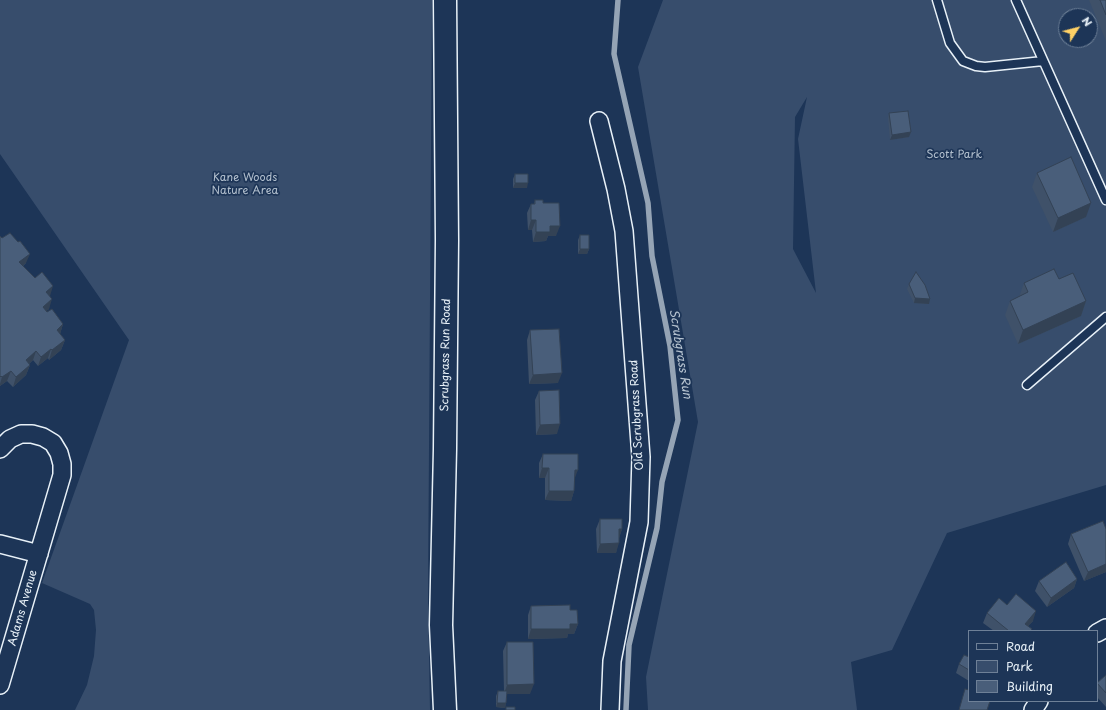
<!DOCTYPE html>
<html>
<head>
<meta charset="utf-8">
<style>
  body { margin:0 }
  #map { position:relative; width:1106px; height:710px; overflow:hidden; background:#1d3557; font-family:"Playpen Sans",sans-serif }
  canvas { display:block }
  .legend { position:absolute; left:968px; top:630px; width:130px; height:72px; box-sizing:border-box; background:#1d3557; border:1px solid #6e8097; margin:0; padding:5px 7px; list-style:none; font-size:12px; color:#e8f1f8 }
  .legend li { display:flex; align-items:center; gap:8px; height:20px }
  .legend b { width:20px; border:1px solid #6e8097 }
  .north { position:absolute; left:1058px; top:8px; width:40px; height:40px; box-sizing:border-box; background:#1d3557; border:1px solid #6e8097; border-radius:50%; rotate:54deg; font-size:11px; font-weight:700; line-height:16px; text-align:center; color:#e8f1f8 }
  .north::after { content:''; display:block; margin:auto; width:14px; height:18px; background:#ffd166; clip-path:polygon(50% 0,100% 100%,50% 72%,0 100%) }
</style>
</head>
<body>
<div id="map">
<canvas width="1106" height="710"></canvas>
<ul class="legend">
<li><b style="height:5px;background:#1d3557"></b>Road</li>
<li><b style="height:11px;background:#374d6c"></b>Park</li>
<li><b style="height:11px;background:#495e7a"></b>Building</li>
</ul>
<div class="north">N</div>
</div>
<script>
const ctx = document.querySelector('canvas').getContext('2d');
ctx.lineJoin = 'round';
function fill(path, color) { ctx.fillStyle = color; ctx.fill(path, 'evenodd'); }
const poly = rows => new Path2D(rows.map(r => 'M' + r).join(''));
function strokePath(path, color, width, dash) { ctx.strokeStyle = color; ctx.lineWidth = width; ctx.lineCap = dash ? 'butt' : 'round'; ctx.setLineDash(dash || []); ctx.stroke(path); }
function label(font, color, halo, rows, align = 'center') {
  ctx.font = font + ' "Playpen Sans",sans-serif'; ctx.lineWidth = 3.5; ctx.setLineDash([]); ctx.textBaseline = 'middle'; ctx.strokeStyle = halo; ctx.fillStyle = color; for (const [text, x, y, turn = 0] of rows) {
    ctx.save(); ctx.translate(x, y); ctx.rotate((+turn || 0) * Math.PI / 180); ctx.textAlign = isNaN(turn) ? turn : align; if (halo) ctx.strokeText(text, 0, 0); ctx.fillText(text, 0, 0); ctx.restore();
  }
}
fill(poly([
  [0,0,432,0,428,598,430,710,75,710,87,685,94,656,96,630,94,610,90,604,42,583,129,340,0,154],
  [663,0,1106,0,1106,485,947,533,892,650,851,662,857,710,648,710,646,677,698,422,638,67],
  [1066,16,1090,16,1090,40,1066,40],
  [807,97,798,139,816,293,793,249,795,117]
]), '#374d6c');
strokePath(poly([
  [618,0,614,54,648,203,652,256,670,346,678,420,662,482,657,528,629,645,626,710]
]), '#95a4b5', 5.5);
const lane = poly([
  [937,0,950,43,963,61,976,66,985,67,1043,61],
  [1016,0,1106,200],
  [1027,385,1106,317]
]);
const street = poly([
  [599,121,616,189,624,231,641,457,639,522,612,661,610,710],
  [0,449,10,439,21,434,32,434,43,437,53,443,59,453,62,464,62,475,0,685],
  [0,544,39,554],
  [1097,633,1106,628],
  [1033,710,1039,701]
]);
const secondary = poly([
  [445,0,447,240,445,449,441,625,445,710]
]);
strokePath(lane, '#e8f1f8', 11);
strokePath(street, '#e8f1f8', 20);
strokePath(secondary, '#e8f1f8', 25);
strokePath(lane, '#1d3557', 8);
strokePath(street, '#1d3557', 17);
strokePath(secondary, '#1d3557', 22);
fill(poly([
  [1089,0,1106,0,1106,41],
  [889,113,911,132,909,137,890,140,888,118],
  [1037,173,1086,217,1053,232,1032,187],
  [515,174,527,188,513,188,513,179],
  [535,200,543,203,556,236,548,236,546,241,533,242,532,230,528,230,527,213,531,204,534,204],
  [580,235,589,249,587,254,578,254,578,240],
  [0,236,26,263,23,266,50,296,49,309,46,311,63,324,60,334,65,340,61,350,49,360,48,358,38,366,33,360,29,364,30,365,26,375,13,387,7,381,0,386],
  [1059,279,1086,301,1081,316,1018,344,1005,315,1010,301,1019,297,1024,283],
  [909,284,929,304,914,303,907,289],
  [530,330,558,383,529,384,527,340],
  [539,391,557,434,536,435,535,400],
  [543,454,574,478,574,491,571,501,545,500,545,478,539,478,539,463],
  [600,519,622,529,619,538,616,553,597,553,596,529],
  [1106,529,1106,572,1084,581,1068,544,1071,534],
  [1077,579,1074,588,1047,607,1035,591,1039,581],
  [1007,605,1033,621,1028,626,1031,631,994,631,983,623,987,613],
  [531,606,570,610,578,624,574,634,568,634,567,638,528,639,528,615],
  [507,642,530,694,507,694,505,708,496,707,496,696,498,691,504,691,503,651],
  [969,657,969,681,956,673,959,664],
  [1106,675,1106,707,1097,697,1097,683]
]), '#3f5169');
fill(poly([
  [911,132,909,137,890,140,892,135],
  [515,183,528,183,527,188,513,188],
  [1091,203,1086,217,1053,232,1058,218],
  [531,220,536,220,532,230,528,230],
  [550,226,560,226,556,236,548,236,546,241,533,242,536,232],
  [580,249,589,249,587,254,578,254],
  [30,254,26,263,16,272,19,262],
  [53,286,50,296,46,292],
  [915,298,930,299,929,304,914,303],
  [52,299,49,309,39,317,43,307],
  [1086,301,1081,316,1018,344,1023,330],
  [63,324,60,334,57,330],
  [65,340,61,350,49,360,52,350],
  [51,349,48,358,38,366,41,357],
  [36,351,33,360,22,370,26,360],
  [30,365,26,375,13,387,16,377],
  [11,371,7,381,0,386,0,384,2,377],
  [562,373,558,383,529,384,533,375],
  [560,424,557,434,536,435,540,425],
  [542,468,549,468,545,478,539,478],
  [575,470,578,470,574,480],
  [549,491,574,491,571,501,545,500],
  [619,529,622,529,619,538],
  [619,543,616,553,597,553,600,544],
  [1106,564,1106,572,1084,581,1088,572],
  [1077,579,1074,588,1047,607,1051,598],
  [1036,611,1033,621,1024,631,1025,624],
  [570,624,578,624,574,634,568,634,567,638,528,639,531,629],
  [534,684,530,694,504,694,507,685],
  [497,703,506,703,505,708,496,707]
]), '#334255');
const building = poly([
  [1100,0,1106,0,1106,15,1100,0],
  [908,111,911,132,892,135,889,113,908,111],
  [1071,157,1091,203,1058,218,1037,173,1071,157],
  [515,174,528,174,528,183,515,183,515,174],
  [535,200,543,200,543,203,559,203,560,226,550,226,550,232,536,232,536,220,531,220,531,204,535,204,535,200],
  [10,233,18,242,20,241,30,254,19,262,35,278,42,272,53,286,46,292,52,299,43,307,47,312,52,309,63,324,57,330,65,340,52,350,51,349,41,357,36,351,26,360,30,365,16,377,11,371,2,377,1,376,0,377,0,236,2,238,10,233],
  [580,235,589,235,589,249,580,249,580,235],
  [1054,269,1059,279,1073,273,1086,301,1023,330,1010,301,1028,292,1024,283,1054,269],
  [916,272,925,285,930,299,915,298,909,284,916,272],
  [559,329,562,373,533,375,530,330,559,329],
  [559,390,560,424,540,425,539,391,559,390],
  [543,454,578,454,578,470,575,470,574,491,549,491,549,468,542,468,543,454],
  [600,519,622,519,622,529,619,529,619,543,600,544,600,519],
  [1103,521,1106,529,1106,564,1088,572,1071,534,1103,521],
  [1066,562,1077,579,1051,598,1039,581,1066,562],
  [1016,594,1036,611,1025,624,1032,629,1030,631,1009,631,987,613,999,598,1007,605,1016,594],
  [570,605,570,610,577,610,578,624,570,624,570,629,531,629,531,606,570,605],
  [507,642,533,642,534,684,507,685,507,642],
  [964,655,969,657,969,670,959,664,964,655],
  [1106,675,1106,693,1097,683,1106,675],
  [965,689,969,690,969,701,990,701,987,710,959,710,965,689],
  [498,691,507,691,506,703,497,703,498,691],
  [506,707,515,707,515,710,506,710,506,707]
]);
fill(building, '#495e7a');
strokePath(building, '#334255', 1);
label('11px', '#b3c0ce', '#1d3557', [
  ["Scott Park",954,155],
  ["Kane Woods",245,178],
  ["Nature Area",245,191]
]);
label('11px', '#e8f1f8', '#1d3557', [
  ["Scrubgrass Run Road",446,355,-89],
  ["Old Scrubgrass Road",637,415,-93],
  ["Adams Avenue",23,608,-74]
]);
label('italic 12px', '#b7c4d1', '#1d3557', [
  ["Scrubgrass Run",680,354,81]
]);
</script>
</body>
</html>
